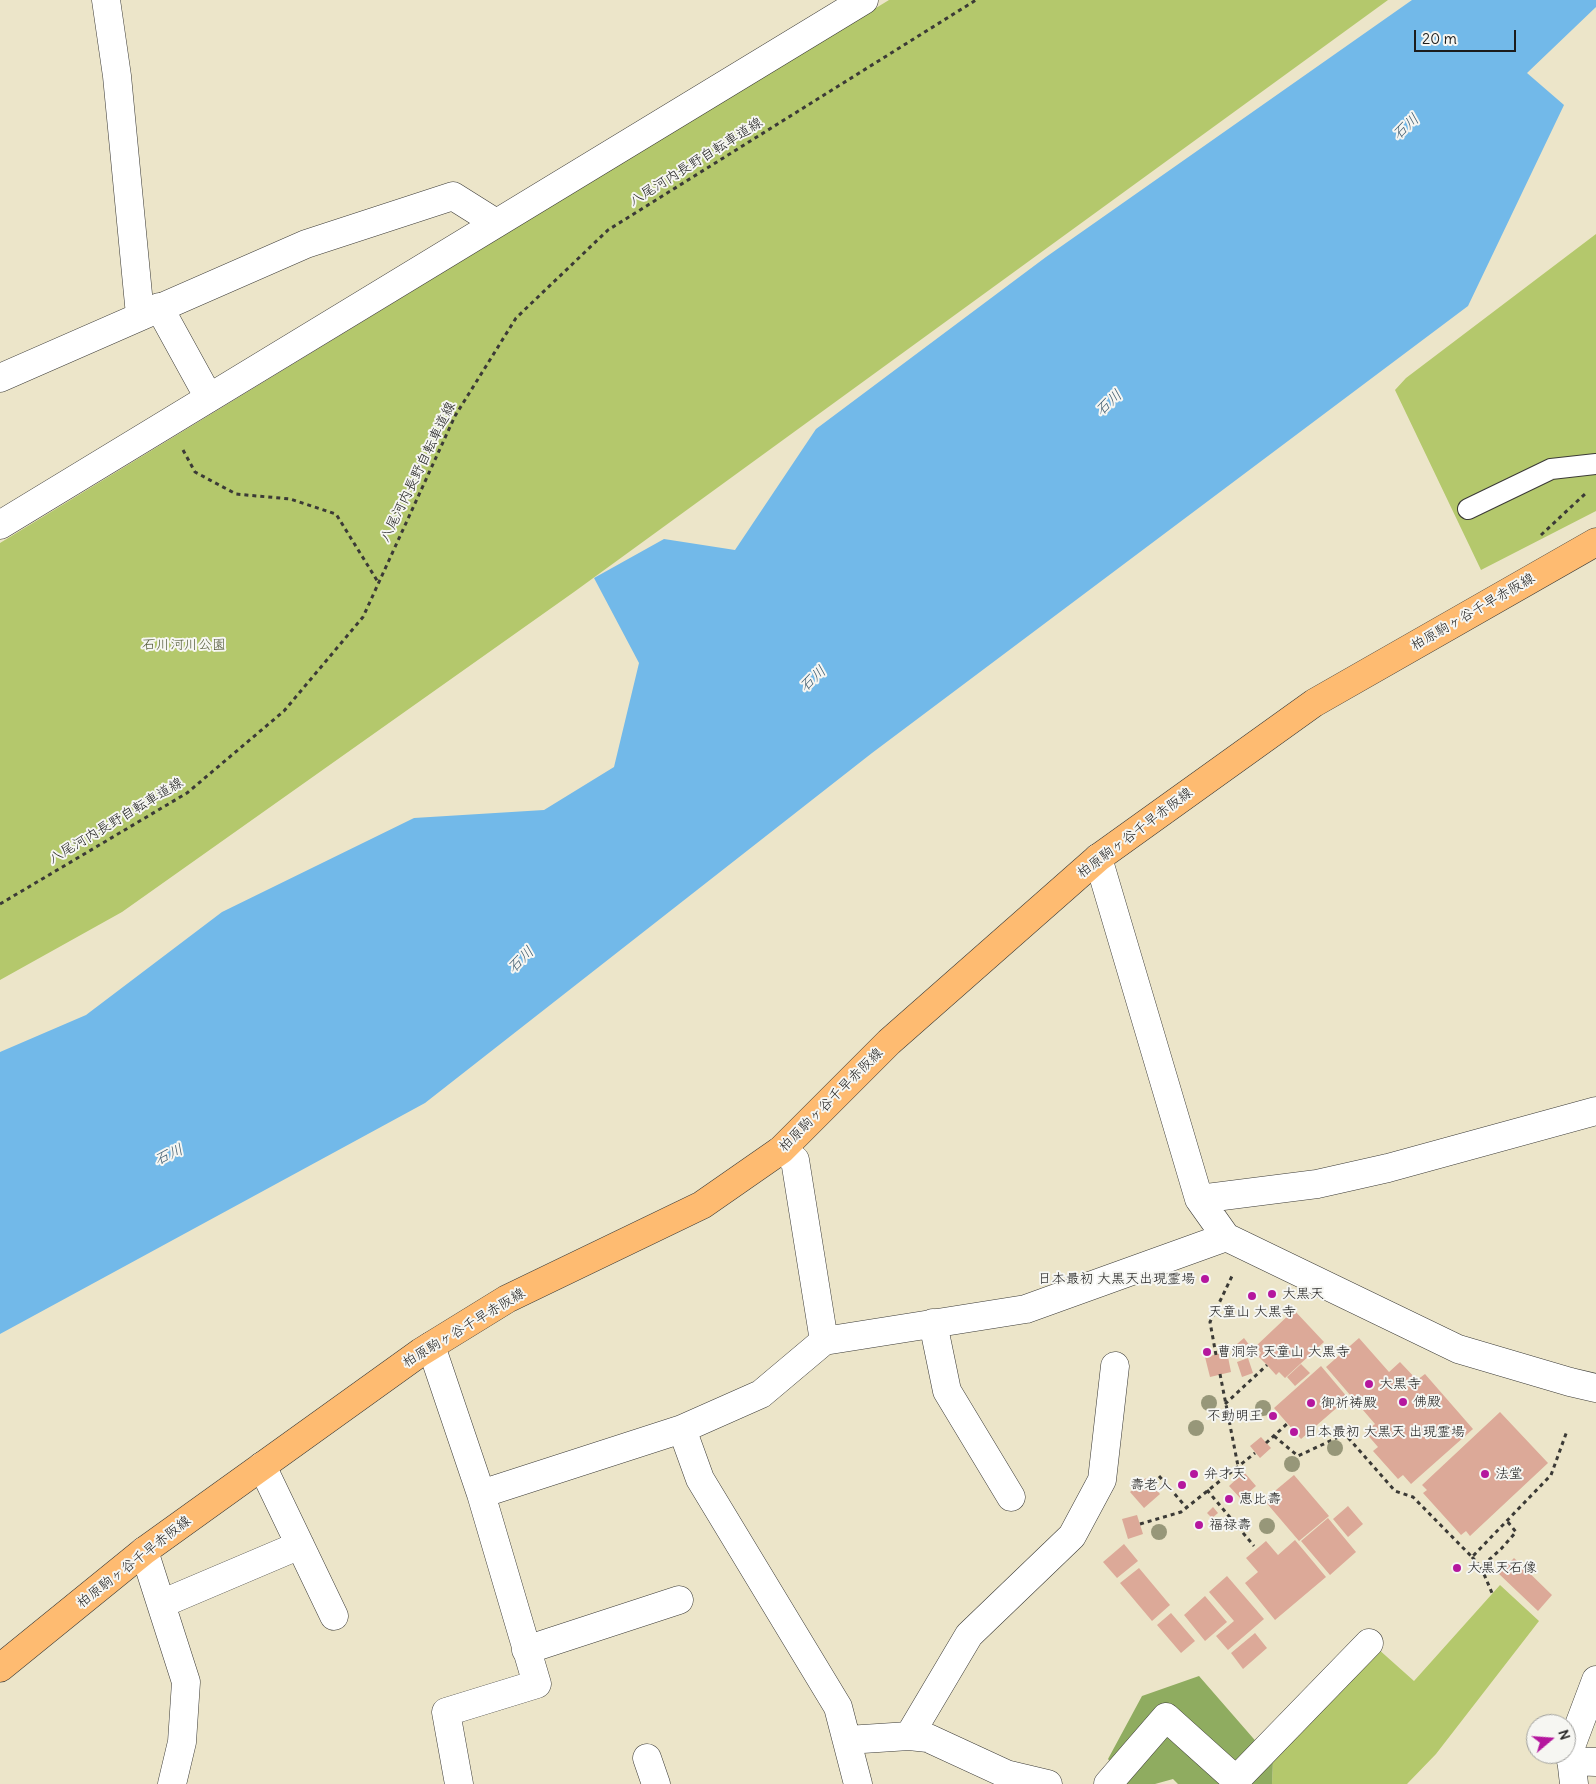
<!DOCTYPE html>
<html>
<head>
<meta charset="utf-8">
<style>
  body { margin:0 }
  #map { position:relative; width:1596px; height:1784px; overflow:hidden; background:#ece5c9; font-family:Delius,sans-serif }
  canvas { display:block }
  .north { position:absolute; left:1526px; top:1714px; width:50px; height:50px; box-sizing:border-box; background:#f6f6f2; border:1px solid #9f9f9c; border-radius:50%; rotate:72deg; font-size:14px; font-weight:700; line-height:20px; text-align:center; color:#1c1c1c }
  .north::after { content:''; display:block; margin:auto; width:18px; height:22px; background:#b5179e; clip-path:polygon(50% 0,100% 100%,50% 72%,0 100%) }
  .scale { position:absolute; left:1414px; top:30px; width:102px; height:22px; box-sizing:border-box; border:2px solid #1c1c1c; border-top:0; padding-left:6px; font-size:15px; line-height:18px; white-space:nowrap; color:#1c1c1c; -webkit-text-stroke:4px #f6f6f2; paint-order:stroke }
</style>
</head>
<body>
<div id="map">
<canvas width="1596" height="1784"></canvas>
<div class="north">N</div>
<div class="scale">20 m</div>
</div>
<script>
const ctx = document.querySelector('canvas').getContext('2d');
ctx.lineJoin = 'round';
function fill(path, color) { ctx.fillStyle = color; ctx.fill(path, 'evenodd'); }
const poly = rows => new Path2D(rows.map(r => 'M' + r).join(''));
function strokePath(path, color, width, dash) { ctx.strokeStyle = color; ctx.lineWidth = width; ctx.lineCap = dash ? 'butt' : 'round'; ctx.setLineDash(dash || []); ctx.stroke(path); }
function label(font, color, halo, rows, align = 'center') {
  ctx.font = font + ' Delius,"Klee One",sans-serif'; ctx.lineWidth = 4; ctx.setLineDash([]); ctx.textBaseline = 'middle'; ctx.strokeStyle = halo; ctx.fillStyle = color; for (const [text, x, y, turn = 0] of rows) {
    ctx.save(); ctx.translate(x, y); ctx.rotate((+turn || 0) * Math.PI / 180); ctx.textAlign = isNaN(turn) ? turn : align; if (halo) ctx.strokeText(text, 0, 0); ctx.fillText(text, 0, 0); ctx.restore();
  }
}
fill(poly([
  [889,0,1388,0,574,592,122,912,0,980,0,543],
  [1596,234,1596,511,1481,570,1395,390,1406,378],
  [1500,1585,1539,1621,1436,1754,1407,1784,1272,1784,1273,1761,1377,1648,1414,1681]
]), '#b4c86c');
fill(poly([
  [1199,1676,1273,1761,1272,1784,1178,1784,1173,1779,1155,1784,1127,1784,1108,1759,1142,1696]
]), '#8fac60');
fill(poly([
  [1412,0,1596,0,1596,7,1527,73,1564,105,1468,306,872,753,425,1103,0,1334,0,1052,86,1015,222,912,414,818,544,810,614,767,639,663,594,578,664,539,735,550,816,429,1046,257]
]), '#72b9e9');
fill(poly([
  [1294,1310,1324,1342,1285,1378,1279,1372,1276,1375,1267,1365,1258,1356,1261,1353,1256,1346],
  [1244,1338,1250,1346,1243,1351,1237,1344],
  [1359,1338,1389,1372,1400,1362,1417,1380,1425,1374,1473,1429,1411,1484,1403,1475,1398,1479,1373,1451,1378,1447,1365,1432,1375,1424,1326,1367],
  [1227,1352,1231,1372,1210,1377,1205,1357],
  [1248,1358,1253,1373,1242,1377,1237,1362],
  [1301,1364,1310,1373,1295,1386,1287,1377],
  [1321,1366,1348,1398,1301,1439,1274,1408],
  [1500,1412,1548,1463,1470,1536,1466,1531,1461,1535,1423,1493,1427,1490,1422,1485],
  [1261,1437,1271,1448,1260,1458,1250,1446],
  [1195,1468,1200,1474,1194,1479,1189,1473],
  [1244,1472,1256,1486,1241,1499,1229,1486],
  [1294,1475,1329,1516,1299,1541,1264,1500],
  [1146,1478,1160,1494,1144,1508,1130,1492],
  [1182,1479,1188,1485,1181,1491,1176,1485],
  [1229,1493,1234,1499,1228,1504,1223,1498],
  [1348,1506,1363,1524,1348,1537,1333,1519],
  [1213,1507,1218,1513,1212,1518,1207,1513],
  [1137,1515,1143,1534,1128,1539,1122,1519],
  [1328,1518,1356,1552,1330,1575,1301,1541],
  [1199,1519,1204,1525,1198,1531,1193,1524],
  [1295,1540,1326,1577,1275,1620,1245,1583,1258,1572,1246,1558,1266,1541,1278,1555],
  [1124,1544,1138,1561,1117,1578,1103,1562],
  [1514,1558,1552,1595,1538,1611,1499,1574],
  [1139,1568,1170,1605,1152,1621,1120,1583],
  [1227,1576,1264,1619,1228,1650,1216,1636,1234,1621,1209,1592],
  [1205,1596,1227,1622,1205,1641,1184,1615],
  [1171,1613,1195,1641,1181,1653,1157,1625],
  [1255,1633,1267,1648,1243,1669,1231,1653]
]), '#dca998');
const service = poly([
  [1468,509,1551,469,1596,464]
]);
const minor = poly([
  [106,0,117,76,140,315],
  [159,307,209,398],
  [0,378,306,244,453,196,496,223],
  [0,525,864,0],
  [1098,858,1199,1199,1226,1237,1458,1349,1570,1382,1596,1388],
  [1199,1199,1317,1184,1388,1168,1596,1111],
  [933,1323,947,1391,1011,1497],
  [824,1341,1026,1309,1226,1237],
  [431,1346,481,1494,537,1684,446,1712,459,1784],
  [682,1429,700,1479,838,1707,858,1784],
  [262,1466,334,1616],
  [481,1494,682,1429,761,1394,824,1341,795,1160,781,1150],
  [144,1551,186,1682,182,1742,172,1784],
  [161,1604,300,1545],
  [526,1650,679,1600],
  [909,1736,969,1635,1072,1536,1102,1480,1115,1366],
  [847,1740,909,1736,928,1738,1006,1774,1048,1784],
  [647,1758,656,1784],
  [1571,1761,1596,1762],
  [1108,1784,1166,1717,1236,1780,1369,1643],
  [1574,1784,1570,1749,1596,1680]
]);
const primary = poly([
  [0,1668,144,1551,421,1352,507,1299,702,1205,781,1150,889,1042,1098,858,1314,703,1596,542]
]);
strokePath(service, '#3b3a36', 22);
strokePath(minor, '#3b3a36', 29);
strokePath(primary, '#3b3a36', 29);
strokePath(poly([
  [183,450,195,472,236,494,290,499,336,514,378,582],
  [1541,535,1586,493],
  [0,904,187,793,284,711,363,617,455,416,516,318,608,230,976,0],
  [1216,1355,1210,1322,1233,1274],
  [1220,1374,1238,1466],
  [1225,1404,1267,1365],
  [1274,1436,1298,1456,1345,1434,1395,1491,1413,1497,1472,1557,1551,1475,1567,1431],
  [1266,1443,1288,1423],
  [1159,1476,1186,1507],
  [1207,1490,1254,1546],
  [1140,1524,1181,1512,1255,1453],
  [1472,1557,1481,1567,1501,1549,1516,1532,1507,1521],
  [1481,1567,1492,1593]
]), '#3b3a36', 3, [4, 4]);
strokePath(service, '#fff', 20);
strokePath(minor, '#fff', 28);
strokePath(primary, '#febb71', 28);
ctx.fillStyle = '#979779';
for (const [x, y] of [
  [1209,1403],
  [1263,1408],
  [1196,1428],
  [1335,1448],
  [1292,1464],
  [1267,1526],
  [1159,1532]
]) { ctx.beginPath(); ctx.arc(x, y, 8, 0, 2 * Math.PI); ctx.fill(); }
for (const [x, y, r, color] of [
  [1205,1279,5,"#b5179e"],
  [1272,1294,5,"#b5179e"],
  [1252,1296,5,"#b5179e"],
  [1207,1352,5,"#b5179e"],
  [1369,1384,5,"#b5179e"],
  [1403,1402,5,"#b5179e"],
  [1311,1403,5,"#b5179e"],
  [1273,1416,5,"#b5179e"],
  [1294,1432,5,"#b5179e"],
  [1194,1474,5,"#b5179e"],
  [1485,1474,5,"#b5179e"],
  [1182,1485,5,"#b5179e"],
  [1229,1499,5,"#b5179e"],
  [1199,1525,5,"#b5179e"],
  [1457,1568,5,"#b5179e"]
]) { const dot = new Path2D(); dot.arc(x, y, r, 0, 2 * Math.PI); ctx.fillStyle = color; ctx.fill(dot); strokePath(dot, '#f6f6f2', 2); }
label('14px', '#1c1c1c', '#f6f6f2', [
  ["八尾河内長野自転車道線",696,162,-32],
  ["八尾河内長野自転車道線",418,472,-64],
  ["柏原駒ヶ谷千早赤阪線",1473,612,-30],
  ["八尾河内長野自転車道線",116,821,-31],
  ["柏原駒ヶ谷千早赤阪線",1135,833,-37],
  ["柏原駒ヶ谷千早赤阪線",831,1100,-45],
  ["柏原駒ヶ谷千早赤阪線",464,1328,-31],
  ["柏原駒ヶ谷千早赤阪線",134,1562,-38]
]);
label('14px', '#515838', '#f6f6f2', [
  ["石川河川公園",184,645]
]);
label('14px', '#1c1c1c', '#f6f6f2', [
  ["日本最初 大黒天出現霊場",1195,1279,"right"],
  ["大黒天",1282,1294],
  ["天童山 大黒寺",1252,1312,"center"],
  ["曹洞宗 天童山 大黒寺",1217,1352],
  ["大黒寺",1379,1384],
  ["佛殿",1413,1402],
  ["御祈祷殿",1321,1403],
  ["不動明王",1263,1416,"right"],
  ["日本最初 大黒天 出現霊場",1304,1432],
  ["弁才天",1204,1474],
  ["法堂",1495,1474],
  ["壽老人",1172,1485,"right"],
  ["恵比壽",1239,1499],
  ["福禄壽",1209,1525],
  ["大黒天石像",1467,1568]
], 'left');
label('italic 15px', '#3e5b6e', '#f6f6f2', [
  ["石川",1406,127,-43],
  ["石川",1109,403,-43],
  ["石川",813,679,-43],
  ["石川",521,960,-44],
  ["石川",169,1155,-25]
]);
</script>
</body>
</html>
